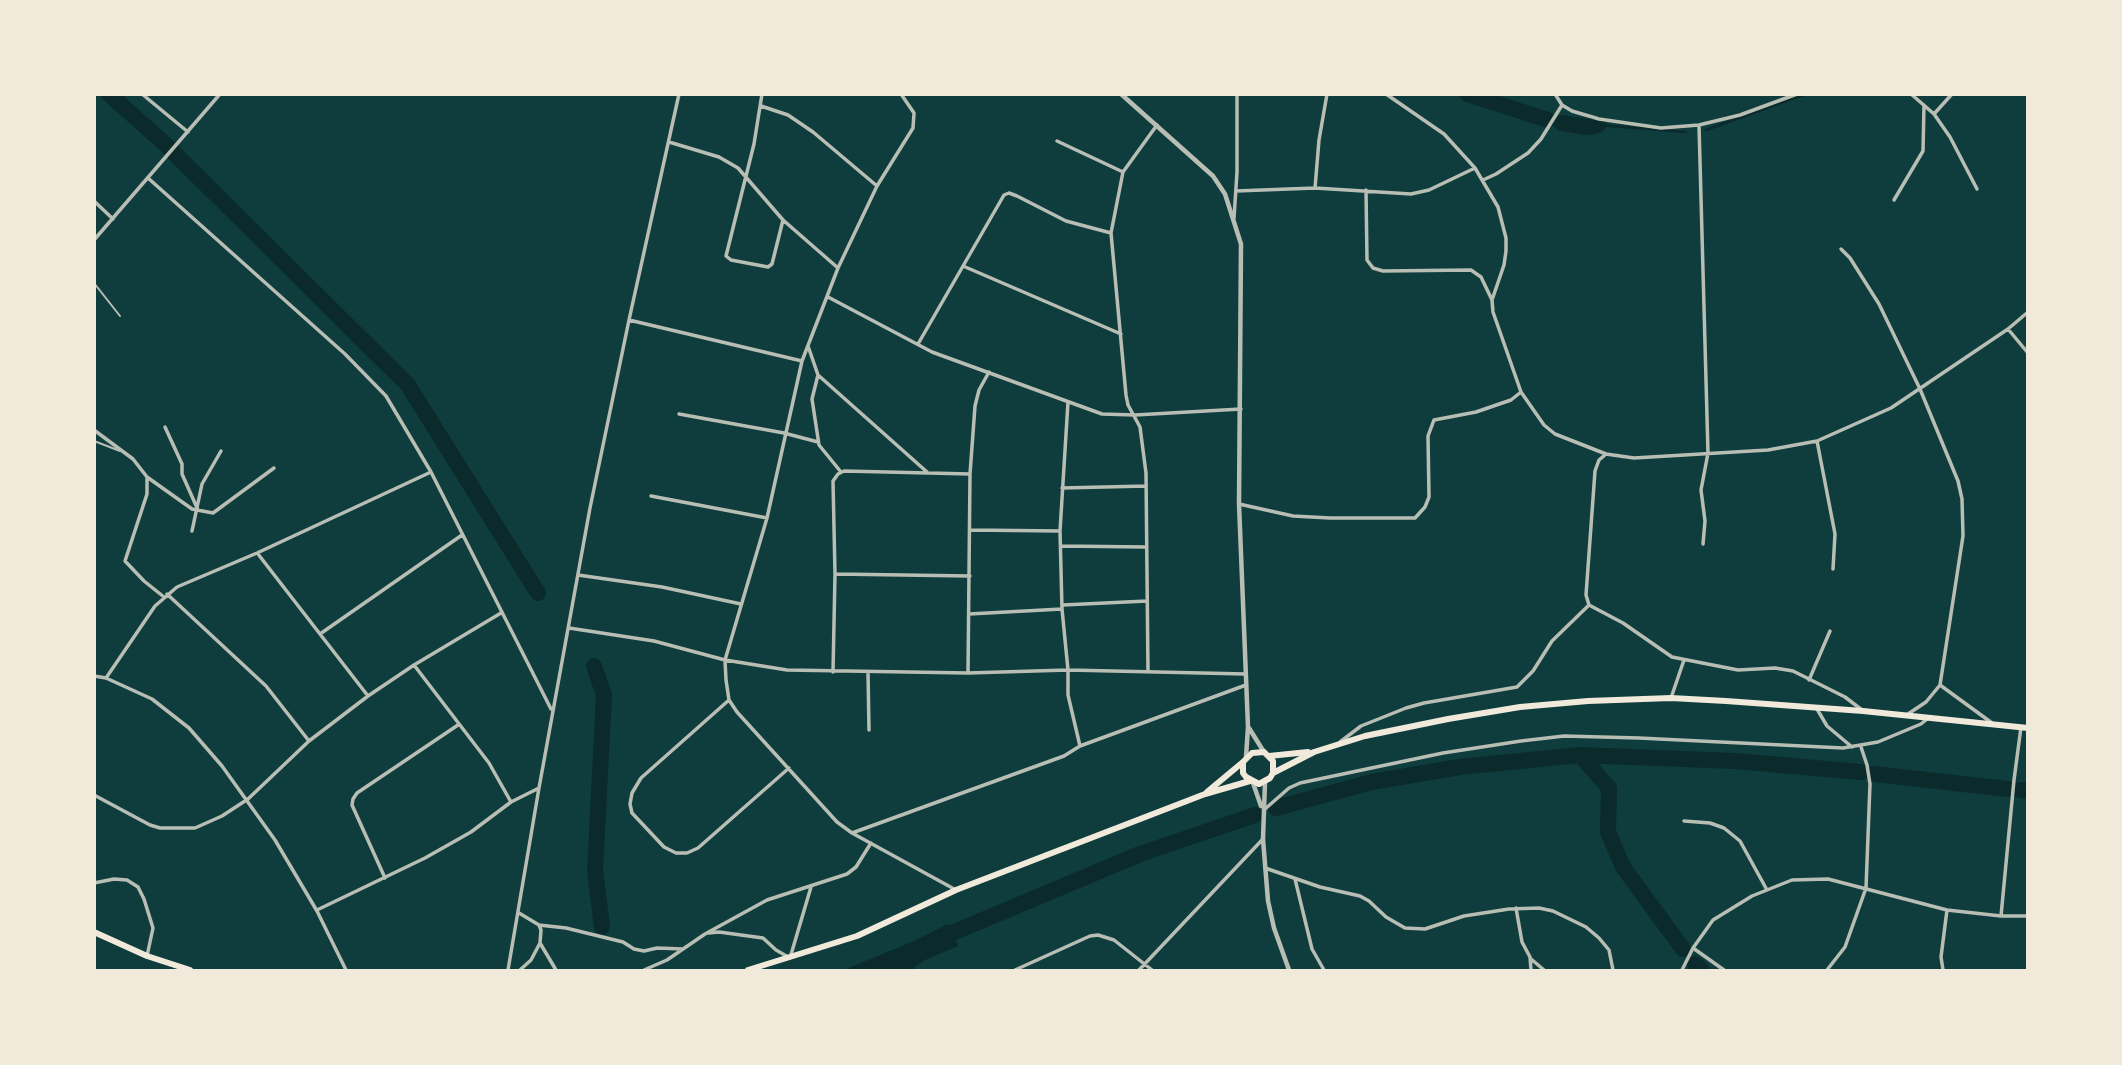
<!DOCTYPE html>
<html>
<head>
<meta charset="utf-8">
<style>
  body { margin:0 }
  #map { position:relative; width:2122px; height:1065px; overflow:hidden; background:#0f3d3e; font-family:Montserrat,sans-serif }
  canvas { display:block }
  .frame { position:absolute; inset:0; border:96px solid #f1e9da; pointer-events:none }
</style>
</head>
<body>
<div id="map">
<canvas width="2122" height="1065"></canvas>
<div class="frame"></div>
</div>
<script>
const ctx = document.querySelector('canvas').getContext('2d');
ctx.lineJoin = 'round';
function fill(path, color) { ctx.fillStyle = color; ctx.fill(path, 'evenodd'); }
const poly = rows => new Path2D(rows.map(r => 'M' + r).join(''));
function strokePath(path, color, width, dash) { ctx.strokeStyle = color; ctx.lineWidth = width; ctx.lineCap = dash ? 'butt' : 'round'; ctx.setLineDash(dash || []); ctx.stroke(path); }
fill(poly([
  [948,924,958,946,925,960,917,965,913,970,844,970,914,941]
]), '#0a2a2b');
strokePath(poly([
  [1598,125,1686,132],
  [1706,130,1806,94]
]), '#0a2a2b', 2.5);
strokePath(poly([
  [109,94,164,143,408,385,538,593],
  [1467,94,1548,120],
  [1562,123,1586,127,1598,125],
  [594,666,604,695,595,870,602,927],
  [1580,755,1609,788,1608,832,1623,867,1683,949],
  [1874,774,2008,789],
  [2020,790,2028,791],
  [1276,808,1372,782,1460,767,1580,755,1735,761,1861,772],
  [952,933,1140,854,1255,815],
  [1695,964,1702,970]
]), '#0a2a2b', 16);
strokePath(poly([
  [94,283,120,316],
  [94,441,120,451]
]), '#b8beb3', 2);
strokePath(poly([
  [142,94,188,132],
  [762,94,754,144,726,256,731,260,768,267,772,264,783,220],
  [901,94,914,113,913,128,877,186,838,268,802,361,767,518,725,660,726,680,729,700,737,712,837,822,852,833,956,890],
  [1386,94,1444,134,1475,168,1498,207,1506,238,1506,251,1504,265,1492,300,1493,312,1521,392,1544,425,1555,434,1606,454,1634,458,1768,450,1817,441,1891,408,2008,329,2028,312],
  [1555,94,1562,105,1572,111,1599,119,1661,128,1699,125,1740,115,1797,94],
  [1911,94,1934,114,1950,137,1977,189],
  [761,106,788,115,813,132,877,186],
  [1934,114,1952,94],
  [1699,125,1708,453,1701,490,1705,521,1703,544],
  [1057,141,1123,172],
  [669,142,719,157,738,168,783,220,838,268],
  [148,178,345,354,386,396,431,472,551,709],
  [1483,180,1496,174,1528,153,1541,139,1562,105],
  [1315,188,1319,140,1327,94],
  [1366,190,1367,260,1373,268,1383,271,1471,270,1481,277,1492,300],
  [1236,191,1315,188,1411,194,1429,190,1475,168],
  [1894,200,1923,151,1924,105],
  [94,201,113,219],
  [1234,218,1237,172,1237,94],
  [94,240,220,94],
  [1841,249,1850,258,1879,304,1920,389,1958,481,1962,499,1963,536,1940,685,1926,702,1908,714],
  [963,266,1121,334],
  [828,297,932,352,1102,414,1135,415,1241,409],
  [629,320,802,361],
  [2008,329,2028,353],
  [918,344,1004,195,1009,193,1017,196,1066,221,1111,233],
  [808,346,818,375,812,399,819,445,841,472],
  [818,375,927,472],
  [1068,402,1060,531,1062,609,1068,670,1068,695,1080,746],
  [679,414,784,433,818,442],
  [165,427,182,464,182,474,198,510],
  [94,430,133,459,147,477,147,494,125,561,144,581,164,597],
  [1817,441,1835,534,1833,569],
  [1606,454,1599,460,1595,471,1586,595,1589,605,1623,623,1672,657,1738,670,1775,668,1793,671,1845,697,1862,710],
  [147,477,192,509,213,513,274,468],
  [1062,488,1146,486],
  [651,496,767,518],
  [1239,504,1293,516,1330,518,1415,518,1425,507,1429,497,1428,436,1434,420,1476,412,1511,400,1521,392],
  [970,530,1060,531],
  [192,531,202,484,221,451],
  [1061,546,1146,547],
  [258,554,368,696],
  [835,574,970,576],
  [578,575,662,587,741,604],
  [167,594,266,686,309,741],
  [1063,605,1147,601],
  [969,614,1062,609],
  [569,628,654,641,725,660,787,670,968,673,1068,670,1246,674],
  [320,634,462,535],
  [414,665,489,763,511,802],
  [833,672,835,574,833,481,838,474,844,471,970,474],
  [868,672,869,730],
  [1148,672,1146,473,1140,427,1128,405,1126,395,1111,233,1123,172,1157,125],
  [968,673,970,474,975,406,979,390,989,372],
  [94,676,106,678,152,699,189,728,222,766,275,840,317,911,346,970],
  [106,678,155,606,177,587,257,553,431,472],
  [1809,680,1830,631],
  [1940,685,1992,723],
  [1671,698,1684,660],
  [729,700,641,778,632,793,630,804,632,813,664,847,676,853,687,853,698,848,789,768],
  [1817,709,1827,726,1852,747],
  [1340,742,1361,726,1406,708,1424,703,1517,687,1533,671,1552,641,1589,605],
  [94,795,150,825,160,828,195,828,222,816,248,799,309,741,368,696,414,665,501,613],
  [1265,809,1289,788,1300,783,1443,753,1521,741,1564,736,1639,738,1843,748,1878,742,1921,724,1927,719],
  [1684,821,1710,823,1724,828,1740,841,1767,890],
  [852,833,1064,756,1080,746,1246,685],
  [1265,868,1320,887,1360,896,1369,901,1386,917,1405,928,1425,929,1464,916,1509,909,1539,908,1553,911,1586,927,1599,938,1609,950,1613,970],
  [385,878,352,805,353,799,357,793,458,725],
  [1295,879,1312,949,1324,970],
  [94,883,114,879,127,880,138,887,144,899,153,928,147,956],
  [1516,908,1522,942,1530,957,1531,970],
  [317,910,425,858,471,832,511,802,539,788],
  [519,913,539,925,541,930,540,943,531,960,520,970],
  [2001,916,2014,780,2021,727],
  [539,925,566,928,623,942,634,949,644,951,657,948,683,949],
  [708,933,719,932,763,938,776,950,790,958,811,887],
  [540,943,556,970],
  [1693,948,1724,970],
  [1531,959,1544,970],
  [508,970,539,788,590,508,629,320,679,94],
  [644,970,667,960,705,934,767,900,847,874,856,867,871,843],
  [1015,970,1090,936,1098,935,1114,940,1152,970],
  [1139,970,1262,840],
  [1682,970,1693,948,1713,920,1752,896,1792,880,1828,879,1947,910,2001,916,2028,916],
  [1827,970,1845,947,1866,888,1870,784,1867,765,1861,747],
  [1943,970,1941,957,1947,910]
]), '#b8beb3', 3.5);
strokePath(poly([
  [1121,94,1213,176,1225,194,1241,244,1239,504,1248,727,1246,757],
  [1249,728,1264,752],
  [1265,782,1263,839,1268,901,1274,928,1289,970],
  [1253,783,1261,806]
]), '#b8beb3', 4.5);
strokePath(poly([
  [1269,756,1308,752],
  [1273,773,1273,761,1264,752,1252,753,1243,762,1243,773,1246,777,1259,784,1270,778,1273,773,1314,752,1365,736,1448,719,1520,707,1588,701,1671,698,1726,701,1863,711,2028,728],
  [1207,792,1243,762],
  [94,932,147,956,190,970],
  [748,970,857,936,956,890,1205,794,1250,781]
]), '#f1e9da', 6);
</script>
</body>
</html>
